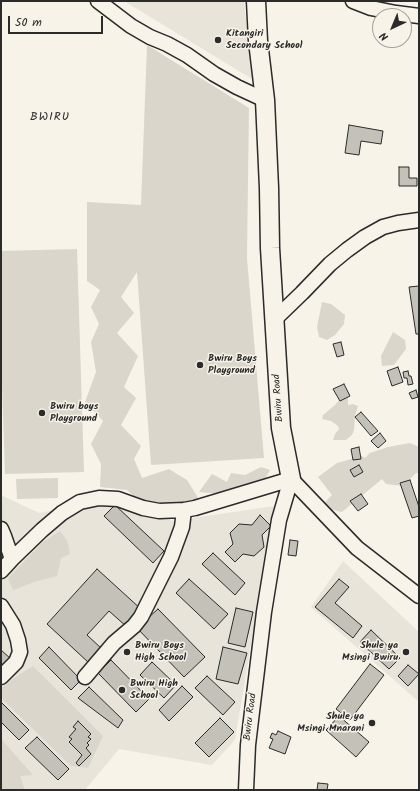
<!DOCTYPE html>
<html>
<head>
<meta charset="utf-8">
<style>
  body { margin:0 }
  #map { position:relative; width:420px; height:791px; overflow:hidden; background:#f7f3e8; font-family:Kalam,sans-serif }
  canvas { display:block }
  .frame { position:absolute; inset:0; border:2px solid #2b2b2b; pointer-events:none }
  .north { position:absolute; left:372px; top:8px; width:40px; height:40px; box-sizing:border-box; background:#f7f3e8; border:1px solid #a5a39c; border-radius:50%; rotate:224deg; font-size:11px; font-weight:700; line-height:16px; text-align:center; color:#2b2b2b }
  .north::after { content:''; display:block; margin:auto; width:14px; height:18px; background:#2b2b2b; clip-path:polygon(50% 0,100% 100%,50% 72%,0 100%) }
  .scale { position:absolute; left:8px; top:16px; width:95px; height:18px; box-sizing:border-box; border:2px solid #2b2b2b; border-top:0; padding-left:5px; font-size:12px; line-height:14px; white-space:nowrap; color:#2b2b2b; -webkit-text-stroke:3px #f7f3e8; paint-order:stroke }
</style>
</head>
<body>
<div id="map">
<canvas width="420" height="791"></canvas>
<div class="frame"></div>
<div class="north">N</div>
<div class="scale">50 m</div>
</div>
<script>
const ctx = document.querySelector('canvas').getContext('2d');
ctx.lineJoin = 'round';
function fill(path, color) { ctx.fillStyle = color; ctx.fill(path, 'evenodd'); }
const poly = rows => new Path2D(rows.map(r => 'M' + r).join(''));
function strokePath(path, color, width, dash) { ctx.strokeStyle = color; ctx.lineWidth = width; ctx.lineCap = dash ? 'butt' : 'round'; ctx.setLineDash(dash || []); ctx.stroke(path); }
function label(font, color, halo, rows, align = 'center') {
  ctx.font = font + ' Kalam,sans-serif'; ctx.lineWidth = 3; ctx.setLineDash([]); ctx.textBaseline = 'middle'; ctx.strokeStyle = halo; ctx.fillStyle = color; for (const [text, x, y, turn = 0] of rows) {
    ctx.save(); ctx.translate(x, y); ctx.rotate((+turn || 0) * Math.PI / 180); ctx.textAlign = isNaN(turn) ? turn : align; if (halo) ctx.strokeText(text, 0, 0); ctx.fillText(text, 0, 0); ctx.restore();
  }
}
fill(poly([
  [124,1,244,1,252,79],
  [1,495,39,513,107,499,116,500,173,521,274,506,235,740,212,765,119,749,85,790,1,790],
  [343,561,419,632,419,702,311,607]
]), '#e8e4da');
fill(poly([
  [147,45,249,108,247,258,264,458,151,465,137,272,121,297,134,313,117,333,138,356,124,387,136,398,121,425,141,446,134,459,142,478,169,469,187,480,200,501,180,504,142,504,127,490,100,487,101,464,91,444,103,421,85,402,96,372,91,342,99,324,91,307,100,290,87,281,87,202,141,205],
  [77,249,84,472,5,474,1,353,1,251],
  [322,302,331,304,345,315,344,324,335,335,327,340,319,337,317,327],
  [393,332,405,340,406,349,394,365,382,366,381,356],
  [343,395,348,398,348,405,353,404,358,406,355,416,354,430,352,435,346,440,333,440,335,434,339,429,338,426,331,421,322,419,323,415,335,405],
  [410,443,419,447,419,473,416,473,403,486,386,484,382,479,342,512,320,507,332,495,318,477,337,463,362,456,365,458,370,453,388,447],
  [261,467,270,470,265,479,221,494,199,492,212,474,227,482,231,473,245,475],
  [58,478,58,498,17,499,16,479],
  [60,531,67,540,70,554,61,558,57,576,34,582,13,590,8,578,43,542],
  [33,666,103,736,88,768,71,766,2,699,1,688,20,674],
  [1,739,33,775,20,776,25,790,1,790]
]), '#dad6cc');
const building = poly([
  [349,125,383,131,381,144,361,141,359,155,345,153,349,125],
  [399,167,409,167,409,178,417,178,417,186,399,186,399,167],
  [419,286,419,334,416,334,409,287,419,286],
  [341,342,344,355,337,357,333,344,341,342],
  [398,367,403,382,392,386,387,371,398,367],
  [408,371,409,376,411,376,413,384,408,385,407,378,404,378,403,372,408,371],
  [344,384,350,396,340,401,333,389,344,384],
  [416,390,418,397,412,399,409,393,416,390],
  [361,412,378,431,371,436,355,417,361,412],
  [380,433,386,441,378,448,371,441,380,433],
  [359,447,361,459,353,460,351,449,359,447],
  [359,465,363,472,354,477,350,470,359,465],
  [410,480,419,507,419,516,412,518,400,483,410,480],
  [361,494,368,504,358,511,350,501,361,494],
  [115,505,164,551,153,563,104,516,115,505],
  [260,515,271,526,262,535,264,547,254,556,243,554,235,562,225,552,233,544,230,533,239,524,252,525,260,515],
  [290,540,298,541,296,556,288,555,290,540],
  [213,553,245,583,235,595,202,564,213,553],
  [97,569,142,610,127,627,109,611,87,635,102,649,89,663,47,624,97,569],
  [189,579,228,614,214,629,176,593,189,579],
  [339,579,349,587,335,603,362,626,353,638,315,607,339,579],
  [236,608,253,612,245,647,228,643,236,608],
  [158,609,205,657,184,677,137,628,158,609],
  [371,630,400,658,389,669,360,642,371,630],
  [49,647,81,680,71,690,39,658,49,647],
  [223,647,247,653,238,684,216,679,223,647],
  [1,650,11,659,1,670,1,650],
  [111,660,149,699,136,712,98,673,111,660],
  [152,662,176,685,164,698,140,675,152,662],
  [370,664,384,675,350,720,336,709,370,664],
  [408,665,419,674,408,686,398,676,408,665],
  [207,676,235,702,223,715,195,688,207,676],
  [182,686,193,697,169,721,159,710,182,686],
  [89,687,123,720,118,728,78,698,89,687],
  [1,702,29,730,19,740,1,722,1,702],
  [339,716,369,742,356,757,326,730,339,716],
  [220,718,234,732,209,757,195,743,220,718],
  [78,721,91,734,88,737,91,739,87,743,89,745,86,748,91,754,79,766,76,763,82,755,69,742,72,739,69,737,76,729,73,727,78,721],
  [278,731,291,737,285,754,269,748,273,739,270,738,272,733,276,735,278,731],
  [37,737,69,769,58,780,25,748,37,737],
  [318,783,328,784,327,790,317,790,318,783]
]);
fill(building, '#c4c1b9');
strokePath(building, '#2b2b2b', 1);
const minor = poly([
  [98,1,131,26,150,37,167,44,187,55,214,74,237,87,265,100],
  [353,1,371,8,396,13,419,16],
  [274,320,302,293,330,264,347,250,365,237,383,227,398,223,419,220],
  [291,479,357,548,419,596],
  [1,529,4,536,12,559],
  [1,571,12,559,42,530,62,513,80,502,99,498,118,499,143,508,159,511,184,510,195,508,291,479],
  [1,606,13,625,18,640,20,652,16,662,1,677],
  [85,677,114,643,134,626,141,617,171,557,182,527,184,510],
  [246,790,248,745,264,612,279,520,291,479]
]);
const major = poly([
  [256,1,258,41,265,100,269,188,270,248,281,428,291,479]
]);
strokePath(minor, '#2b2b2b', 17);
strokePath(major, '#2b2b2b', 21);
strokePath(minor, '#f7f3e8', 14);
strokePath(major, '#f7f3e8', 18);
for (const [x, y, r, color] of [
  [218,40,4,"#2b2b2b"],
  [200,365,4,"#2b2b2b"],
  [42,413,4,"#2b2b2b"],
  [127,652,4,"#2b2b2b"],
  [406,652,4,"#2b2b2b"],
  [122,690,4,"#2b2b2b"],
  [372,723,4,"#2b2b2b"]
]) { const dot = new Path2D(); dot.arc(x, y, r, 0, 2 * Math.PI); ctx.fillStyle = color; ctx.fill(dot); strokePath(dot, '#f7f3e8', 1.5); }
label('bold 10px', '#2b2b2b', '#f7f3e8', [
  ["Kitangiri",226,34],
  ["Secondary School",226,46],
  ["Bwiru Boys",208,359],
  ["Playground",208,371],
  ["Bwiru boys",50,407],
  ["Playground",50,419],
  ["Bwiru Boys",135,646],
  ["High School",135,658],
  ["Shule ya",398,646,"right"],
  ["Msingi Bwiru",398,658,"right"],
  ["Bwiru High",130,684],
  ["School",130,696],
  ["Shule ya",364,717,"right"],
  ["Msingi Mnarani",364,729,"right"]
], 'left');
label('10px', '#2b2b2b', '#f7f3e8', [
  ["Bwiru Road",279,398,-94],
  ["Bwiru Road",251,717,-83]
]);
ctx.letterSpacing = '1px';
label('12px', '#2b2b2b', '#f7f3e8', [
  ["BWIRU",50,118]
]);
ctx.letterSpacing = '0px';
</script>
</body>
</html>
